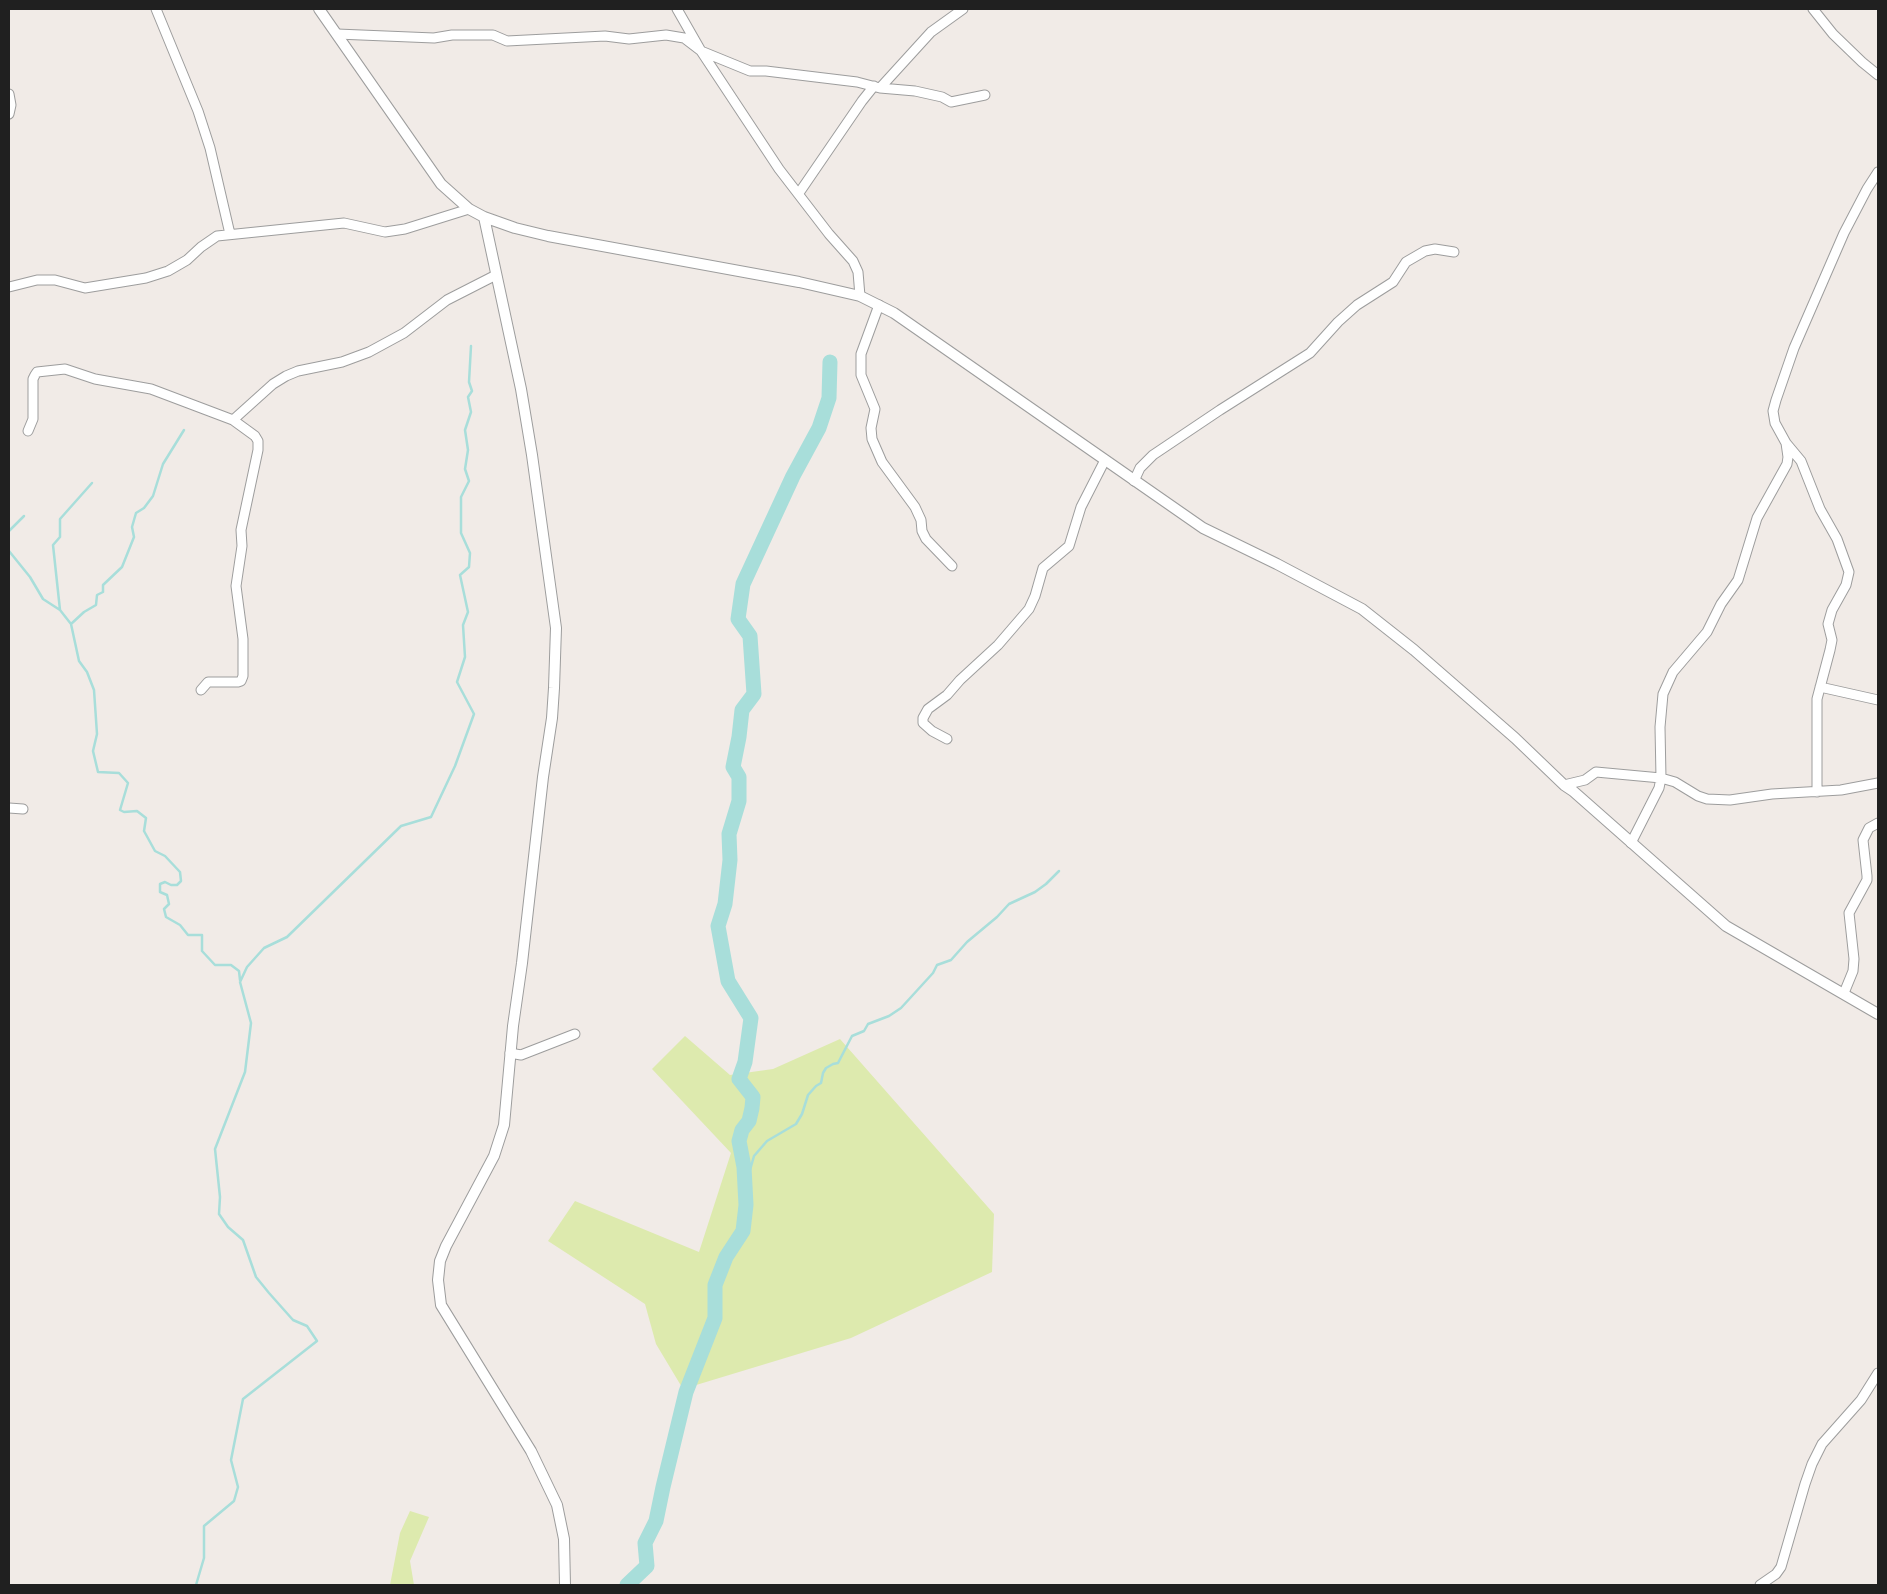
<!DOCTYPE html>
<html>
<head>
<meta charset="utf-8">
<style>
  body { margin:0 }
  #map { position:relative; width:1887px; height:1594px; overflow:hidden; background:#f1ebe7; font-family:Roboto,sans-serif }
  canvas { display:block }
  .frame { position:absolute; inset:0; border:10px solid #202020; pointer-events:none }
</style>
</head>
<body>
<div id="map">
<canvas width="1887" height="1594"></canvas>
<div class="frame"></div>
</div>
<script>
const ctx = document.querySelector('canvas').getContext('2d');
ctx.lineJoin = 'round';
function fill(path, color) { ctx.fillStyle = color; ctx.fill(path, 'evenodd'); }
const poly = rows => new Path2D(rows.map(r => 'M' + r).join(''));
function strokePath(path, color, width, dash) { ctx.strokeStyle = color; ctx.lineWidth = width; ctx.lineCap = dash ? 'butt' : 'round'; ctx.setLineDash(dash || []); ctx.stroke(path); }
fill(poly([
  [685,1036,730,1075,773,1069,840,1039,994,1214,992,1272,851,1338,683,1389,656,1344,645,1304,548,1241,575,1201,699,1252,731,1153,652,1069],
  [410,1511,429,1517,410,1561,414,1585,390,1585,400,1533]
]), '#ddeaae');
strokePath(poly([
  [9,531,24,516],
  [9,551,30,577,43,599,60,610,71,624,79,661,87,672,94,690,97,734,93,751,98,772,119,773,128,783,120,810,124,812,137,811,146,818,144,831,155,851,165,856,180,872,181,881,177,885,171,885,165,882,160,884,160,892,167,895,169,904,164,909,166,917,180,925,188,935,202,935,202,951,215,965,231,965,239,971,240,980],
  [60,610,53,545,60,537,60,519,92,483],
  [71,624,84,612,96,605,97,595,103,592,103,585,122,567,134,537,132,527,136,513,144,508,153,496,163,464,184,430],
  [745,1174,750,1170,754,1156,767,1141,796,1124,802,1114,808,1095,816,1086,821,1083,823,1073,826,1068,833,1064,838,1063,852,1036,864,1031,868,1024,889,1016,901,1008,933,973,937,965,951,960,967,942,997,917,1009,904,1035,892,1046,884,1059,871],
  [196,1585,204,1558,204,1526,234,1501,238,1487,231,1460,243,1399,317,1341,307,1326,293,1320,269,1293,256,1277,243,1240,228,1227,219,1214,220,1197,215,1149,245,1072,251,1023,240,982,247,967,264,948,287,937,401,826,431,817,455,766,474,714,457,682,465,657,463,625,468,612,460,575,469,567,470,553,461,533,461,497,469,481,465,469,468,450,465,430,471,412,468,397,472,391,469,382,471,346]
]), '#a8deda', 2.5);
strokePath(poly([
  [627,1585,647,1566,645,1543,656,1521,663,1487,686,1392,715,1318,715,1285,726,1257,743,1231,746,1205,744,1167,739,1141,742,1130,749,1121,752,1108,753,1097,739,1079,745,1062,751,1018,728,981,718,926,725,904,730,860,729,834,739,801,739,777,733,767,739,737,742,710,754,694,750,636,738,619,743,584,793,476,819,428,829,398,830,362]
]), '#a8deda', 15);
const minor = poly([
  [156,9,198,111,210,148,230,234],
  [677,9,701,51,779,169,829,234,853,261,858,272,860,296],
  [1813,9,1833,34,1862,62,1878,75],
  [337,34,434,38,452,35,493,35,507,41,605,36,629,39,666,35,684,38,701,51,750,71,766,71,857,82,880,88,915,91,942,97,951,102,985,95],
  [880,88,931,32,963,9],
  [9,94,11,105,9,114],
  [799,193,862,101,874,86],
  [9,287,37,280,55,280,85,288,146,278,168,271,187,260,201,247,217,236,344,223,385,232,405,229,469,209],
  [879,305,861,354,861,375,875,409,871,428,872,439,882,462,915,507,921,520,922,531,926,539,952,566],
  [233,420,273,384,286,376,298,371,342,362,369,352,404,333,447,300,496,275],
  [28,431,33,419,33,379,35,375,37,372,65,369,95,379,151,389,233,420,255,436,258,441,258,450,241,530,242,546,236,586,243,639,243,676,241,681,238,682,208,682,201,690],
  [1786,443,1801,461,1820,509,1837,539,1849,572,1846,585,1832,610,1828,624,1832,640,1830,650,1817,699,1817,792],
  [1134,481,1140,468,1153,455,1220,410,1310,353,1338,322,1357,305,1393,282,1406,262,1425,251,1435,249,1454,252],
  [1820,687,1878,700],
  [947,739,932,731,923,723,923,718,928,709,947,695,960,680,998,645,1029,609,1035,596,1043,568,1069,546,1081,507,1105,460],
  [1564,785,1585,780,1596,772,1661,778,1675,782,1698,796,1707,799,1730,800,1772,794,1841,790,1878,783],
  [9,808,23,809],
  [1631,843,1659,788,1661,778,1660,727,1663,694,1673,672,1707,632,1721,604,1738,580,1757,518,1787,464,1788,457,1786,443,1775,423,1773,411,1776,400,1794,348,1844,233,1867,189,1878,172],
  [1844,993,1853,971,1854,959,1849,913,1867,880,1867,876,1863,840,1869,828,1878,823],
  [510,1053,521,1055,575,1034],
  [1760,1585,1776,1574,1781,1567,1805,1484,1812,1464,1822,1444,1861,1400,1878,1373]
]);
const tertiary = poly([
  [319,9,441,184,469,209,484,217,515,228,548,236,799,282,860,296,894,313,1203,528,1277,564,1362,609,1414,650,1515,738,1564,785,1573,791,1726,926,1878,1014],
  [484,217,521,389,532,455,556,628,554,688,552,718,543,777,522,963,513,1026,504,1125,494,1156,446,1246,440,1261,438,1280,441,1305,531,1451,557,1505,564,1539,565,1585]
]);
strokePath(minor, '#9d9d9d', 11);
strokePath(tertiary, '#9d9d9d', 12);
strokePath(minor, '#fff', 9);
strokePath(tertiary, '#fff', 10);
</script>
</body>
</html>
